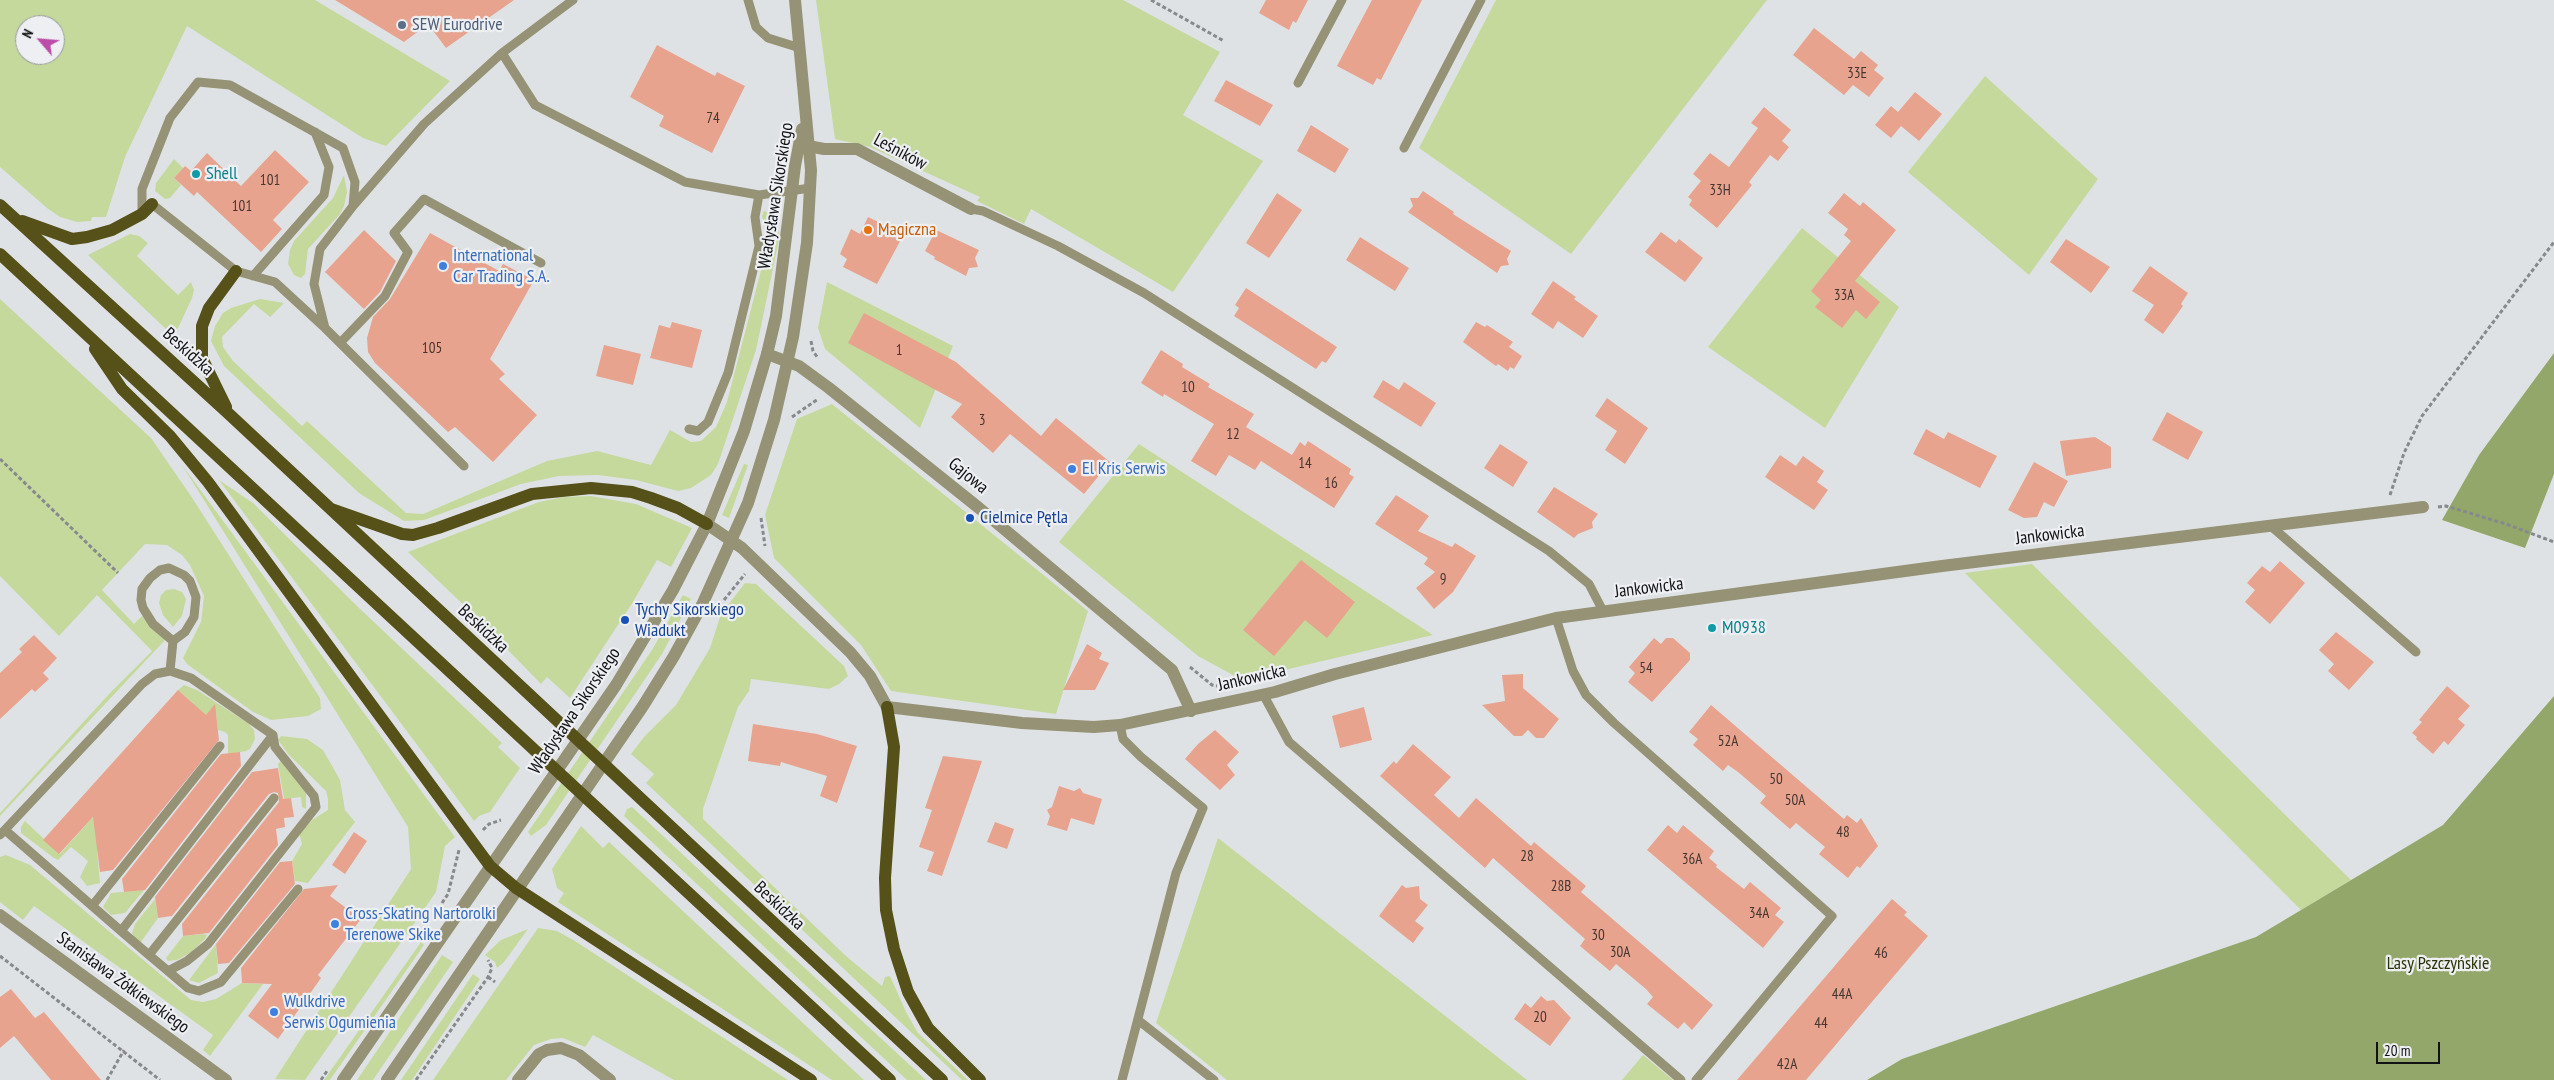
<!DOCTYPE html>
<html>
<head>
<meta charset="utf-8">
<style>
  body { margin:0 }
  #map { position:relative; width:2554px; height:1080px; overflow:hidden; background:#dfe2e5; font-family:"PT Sans Narrow",sans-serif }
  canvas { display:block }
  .north { position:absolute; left:15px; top:15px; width:50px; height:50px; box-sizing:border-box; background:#edeff2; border:1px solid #959799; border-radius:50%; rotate:297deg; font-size:14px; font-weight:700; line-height:20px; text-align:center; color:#111213 }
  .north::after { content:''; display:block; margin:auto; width:18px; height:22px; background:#bc4ca9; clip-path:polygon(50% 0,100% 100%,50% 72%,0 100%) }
  .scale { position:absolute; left:2376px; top:1042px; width:64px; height:22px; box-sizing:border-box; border:2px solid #111213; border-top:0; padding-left:6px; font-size:15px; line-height:18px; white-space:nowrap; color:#111213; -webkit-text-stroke:4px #edeff2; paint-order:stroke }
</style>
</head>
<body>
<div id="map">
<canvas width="2554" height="1080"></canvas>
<div class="north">N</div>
<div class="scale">20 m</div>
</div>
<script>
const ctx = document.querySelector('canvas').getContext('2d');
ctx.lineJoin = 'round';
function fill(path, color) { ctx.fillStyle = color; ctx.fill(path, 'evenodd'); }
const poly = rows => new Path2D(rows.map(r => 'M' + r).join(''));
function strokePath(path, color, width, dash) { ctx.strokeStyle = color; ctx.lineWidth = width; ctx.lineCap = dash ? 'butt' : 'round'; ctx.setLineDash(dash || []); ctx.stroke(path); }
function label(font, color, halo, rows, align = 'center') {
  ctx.font = font + ' "PT Sans Narrow",sans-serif'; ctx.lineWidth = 4.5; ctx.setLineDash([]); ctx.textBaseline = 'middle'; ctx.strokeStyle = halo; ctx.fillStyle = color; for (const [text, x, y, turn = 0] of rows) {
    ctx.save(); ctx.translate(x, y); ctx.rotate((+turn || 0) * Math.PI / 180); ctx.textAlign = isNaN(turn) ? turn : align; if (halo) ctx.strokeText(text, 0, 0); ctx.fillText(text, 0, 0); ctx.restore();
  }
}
fill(poly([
  [0,0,315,0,450,81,386,146,363,138,187,26,125,157,106,217,92,217,91,221,77,222,60,217,47,208,0,167],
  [25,25,55,25,55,55,25,55],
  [816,0,1123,0,1220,52,1183,115,1263,161,1173,292,1031,209,1024,224,977,201,980,197,870,147,835,139],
  [1496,0,1767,0,1571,254,1419,148],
  [1985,76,2098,179,2029,275,1908,172],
  [174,159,183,168,174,178,181,185,170,198,165,199,155,191,156,183],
  [344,175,347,192,344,206,340,214,308,249,305,274,301,278,294,275,288,264,290,250,294,241,333,198],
  [764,211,772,214,780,235,756,350,718,464,711,475,691,488,678,491,636,480,598,475,559,476,521,484,424,520,404,521,359,493,224,366,211,341,215,326,223,313,231,308,260,299,284,303,270,317,254,304,222,337,223,347,233,361,302,426,307,421,406,513,423,514,547,461,597,451,651,465,670,430,691,442,701,441,716,427,727,402,766,251,766,231,762,216],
  [1802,228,1899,307,1825,428,1708,347],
  [130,234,139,236,148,243,137,256,178,295,191,282,194,290,192,298,178,328,173,332,169,332,88,255],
  [827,282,953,346,920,428,825,349,818,328],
  [0,299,151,438,191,496,320,698,321,709,308,716,271,720,253,712,187,664,183,658,201,622,204,596,190,565,182,555,167,545,145,544,102,590,134,624,142,616,166,639,0,816,0,813,110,693,152,651,97,595,59,636,0,576],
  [832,404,1088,611,1056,714,891,691,861,645,774,558,765,515,797,419],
  [1139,444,1433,635,1242,680,1198,656,1059,542],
  [744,464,748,465,729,518,722,515],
  [182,465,455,837,445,846,436,892,305,1080,275,1079,411,869,408,827],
  [219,480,253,503,357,606,502,743,498,747,520,768,490,812,479,816,474,821],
  [591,496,636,504,692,528,671,567,657,560,633,602,570,698,547,677,541,684,471,612,408,552,539,502,564,497],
  [2032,564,2351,880,2301,910,1965,573],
  [745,583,756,584,844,666,848,676,839,684,829,689,751,679,749,691,738,707,703,809,703,819,846,956,882,986,885,977,890,976,906,1012,918,1033,968,1080,962,1080,646,783,654,774,631,754,644,737,676,705,710,648,721,614],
  [174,589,182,592,186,599,182,616,173,627,163,615,159,603,161,595,166,590],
  [683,595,691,599,662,654,546,825,531,836,528,832,652,650],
  [184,685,197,690,248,723,254,730,255,739,250,749,246,751,228,754,228,735,225,732,218,730,216,714,206,715,97,851,100,883,87,886,80,877,88,861,71,847,58,860,54,858,21,833,21,827,25,821,60,854,194,704,178,690],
  [281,736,307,739,323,750,340,780,345,810,355,822,308,883,295,881,292,861,302,844,299,833,312,820,328,810,328,799,326,791,289,755,278,740],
  [281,760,306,790,306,809,302,807,301,797,284,799,278,764],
  [632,807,754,921,926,1080,907,1080,624,816,627,809],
  [581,826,603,848,609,842,864,1080,832,1080,558,902,564,893,557,888,552,869],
  [1218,838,1527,1080,1227,1080,1156,1023],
  [6,855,30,865,191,1000,203,1002,216,999,242,983,263,984,210,1056,203,1050,213,1035,34,906,23,920,0,902,0,857],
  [144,890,125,913,111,915,103,907,111,893],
  [155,899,158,918,141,942,137,941,132,933,135,924],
  [538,928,557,931,575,941,788,1080,674,1080,593,1035,585,1047,563,1038,551,1039,534,1045,506,1080,433,1080],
  [528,929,504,962,497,968,495,962,485,955,501,940],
  [203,934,207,935,205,939,190,953,177,960,168,961,166,958,183,936],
  [421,942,424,945,330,1080,324,1080],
  [216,944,218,973,199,983,189,980],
  [442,955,453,962,373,1080,357,1080],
  [473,974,480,979,412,1080,401,1080],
  [1643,1055,1673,1080,1622,1080]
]), '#c5d99d');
fill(poly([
  [2554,353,2554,474,2525,548,2442,520,2479,455],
  [2554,696,2554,1080,1867,1080,1902,1059,2256,937,2443,825]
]), '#94a76a');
fill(poly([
  [335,0,514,0,446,48,428,24,404,42],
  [1266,0,1308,0,1296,23,1293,21,1289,30,1259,13],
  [1372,0,1422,0,1381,80,1377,78,1373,85,1337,66],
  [1814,28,1854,59,1861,51,1878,65,1874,70,1884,78,1869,97,1853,85,1844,95,1793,55],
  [657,45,715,76,717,72,745,86,712,153,659,126,664,116,630,97],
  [1226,80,1273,105,1260,126,1214,101],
  [1915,92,1942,114,1919,141,1901,126,1891,138,1875,125,1891,106,1898,112],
  [1764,107,1791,130,1782,141,1789,147,1778,161,1770,155,1749,182,1752,185,1717,228,1689,205,1692,200,1688,197,1701,181,1693,174,1710,153,1729,167,1758,128,1751,123],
  [1311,125,1349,149,1335,173,1297,151],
  [275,150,309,182,273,220,282,229,261,252,197,192,194,196,174,178,185,166,191,171,207,153,241,186],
  [1423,191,1454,212,1453,214,1511,251,1507,259,1509,265,1501,266,1497,273,1408,212,1413,206,1410,198,1418,198],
  [1277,193,1302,210,1269,258,1246,243],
  [1844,193,1860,206,1863,202,1896,230,1855,281,1880,302,1866,319,1856,310,1842,328,1815,307,1821,300,1811,291,1851,241,1844,235,1848,229,1828,213],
  [868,217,904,234,877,284,843,267,847,259,840,254,851,229,860,234],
  [364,230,396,261,380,292,364,309,325,272],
  [936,230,979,250,975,258,978,267,969,268,966,276,934,259,935,257,925,251],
  [1661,232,1676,243,1679,239,1703,258,1685,282,1645,252],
  [430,233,499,271,503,264,534,280,490,359,505,374,499,379,537,415,493,462,455,427,448,432,375,363,368,352,367,338,373,317,390,299],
  [1360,237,1409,268,1395,291,1346,260],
  [2066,239,2110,267,2091,293,2050,262],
  [2150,266,2188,293,2181,304,2183,306,2163,334,2144,320,2154,305,2132,291],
  [1553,281,1576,297,1574,299,1598,316,1583,338,1558,321,1553,329,1531,314],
  [1246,288,1337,347,1326,363,1322,361,1316,369,1234,316,1239,308,1235,305],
  [864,313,956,362,1041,436,1056,418,1110,462,1084,494,1010,434,993,453,951,417,962,404,848,343],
  [672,322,702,330,692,368,650,358,659,325,670,328],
  [1476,322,1485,327,1487,325,1513,342,1509,347,1522,356,1514,369,1510,367,1508,371,1498,364,1496,366,1463,342],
  [604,345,641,354,633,385,596,376],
  [1161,350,1183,364,1182,367,1210,384,1208,387,1254,414,1246,427,1292,455,1300,442,1305,446,1308,441,1351,469,1349,474,1354,477,1334,508,1261,461,1255,470,1229,455,1216,476,1191,461,1214,424,1164,394,1163,397,1141,383],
  [1383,380,1399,390,1404,382,1436,403,1421,427,1373,397],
  [1607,398,1648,428,1625,464,1605,450,1617,431,1595,416],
  [2167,412,2203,432,2188,460,2152,440],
  [1926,429,1944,439,1948,432,1997,456,1980,488,1913,454],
  [2095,437,2111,447,2111,468,2066,476,2060,441],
  [1500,444,1528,462,1513,487,1484,468],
  [1780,455,1796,466,1803,456,1824,471,1817,482,1828,490,1814,510,1765,477],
  [2034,462,2068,481,2054,507,2044,502,2037,517,2024,518,2008,510],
  [1554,487,1598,514,1592,522,1593,528,1578,534,1574,538,1537,512],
  [1396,495,1429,516,1418,531,1452,547,1455,543,1476,556,1453,592,1434,609,1416,588,1435,572,1424,564,1428,558,1375,524],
  [1301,560,1355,602,1327,638,1305,620,1274,656,1243,630],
  [2280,561,2305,583,2270,624,2245,602,2255,590,2247,583,2262,566,2270,572],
  [2336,632,2374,662,2349,690,2328,671,2334,664,2319,650],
  [34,635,57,658,43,673,49,679,35,692,32,689,0,719,0,673,22,652,19,649],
  [1654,638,1661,644,1666,638,1673,638,1690,653,1690,660,1652,702,1628,682,1635,673,1629,667],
  [1087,644,1102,653,1099,659,1109,663,1095,690,1063,690],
  [1523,674,1523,688,1559,719,1544,738,1536,738,1528,730,1522,736,1514,736,1482,705,1505,701,1502,675],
  [2447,686,2470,706,2458,719,2465,725,2448,745,2444,741,2433,754,2416,739,2417,737,2412,733,2422,722,2419,720],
  [178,690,206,715,215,704,219,740,113,870,100,872,93,817,59,854,43,840],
  [1711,705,1844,819,1847,815,1857,823,1861,818,1878,846,1860,868,1857,866,1848,878,1819,854,1825,847,1796,823,1790,829,1760,803,1766,796,1738,772,1728,765,1723,771,1693,745,1698,739,1689,732],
  [1364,707,1372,740,1340,748,1332,716],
  [753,724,817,734,857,746,837,803,820,796,827,776,781,762,780,766,748,761],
  [1215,730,1239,752,1227,765,1235,775,1220,790,1185,759,1198,744],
  [1413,744,1451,777,1434,795,1459,818,1476,798,1531,846,1534,842,1586,886,1581,892,1713,1005,1692,1030,1684,1022,1678,1029,1647,1004,1653,997,1646,989,1616,964,1610,971,1580,946,1585,939,1493,858,1485,868,1380,776,1394,761,1396,764],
  [240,752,241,766,145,890,124,892,122,879,221,754],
  [943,756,982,761,942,876,927,871,934,852,919,847,932,810,925,808],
  [278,768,283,799,291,798,294,817,284,818,285,827,276,829,278,845,209,933,183,936,182,924,279,802,278,793,274,792,269,794,172,916,158,918,155,897,252,772],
  [1059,786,1074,791,1080,788,1083,793,1102,799,1094,825,1071,818,1067,831,1047,825,1050,816,1047,810,1052,807],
  [995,822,1014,829,1007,849,987,842],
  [1668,825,1677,833,1683,825,1714,851,1709,858,1717,865,1716,867,1744,889,1750,882,1781,908,1775,915,1784,922,1763,948,1647,850],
  [354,832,367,841,345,874,332,865],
  [292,861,295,884,229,963,218,964,216,944,280,862],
  [338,885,330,896,361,919,318,975,321,978,278,1039,248,1016,272,984,242,983,241,968,304,889],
  [1402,885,1406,888,1419,886,1420,899,1428,905,1415,921,1424,928,1413,943,1379,916],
  [1892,899,1907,912,1904,915,1928,936,1871,1003,1806,1080,1737,1080],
  [11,989,35,1018,44,1012,101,1080,51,1080,14,1036,0,1048,0,997],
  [1541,996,1547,1001,1554,1000,1571,1018,1550,1046,1514,1019,1525,1003,1531,1008]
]), '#e7a38d');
strokePath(poly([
  [1151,0,1224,41],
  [811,341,813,351,818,358],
  [792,417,818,399],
  [0,459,118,573],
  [2390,495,2404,453,2422,416,2554,242],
  [2438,507,2446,506,2506,524,2554,542],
  [761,518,765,546],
  [724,600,745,574],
  [1190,667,1212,685,1217,686],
  [483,830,489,824,501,820],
  [442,903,448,894,459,850],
  [0,956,160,1080],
  [488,977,495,982],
  [107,1080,124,1050],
  [321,1080,327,1071],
  [416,1080,488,977,492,968,488,960]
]), '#87898c', 3, [4, 2.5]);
strokePath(poly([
  [748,0,756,27,768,38,800,48],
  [502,53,535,105,685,182,759,195,811,188],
  [1298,83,1342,0],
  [1404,148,1481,0],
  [152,204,236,271,275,282,325,328],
  [353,206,424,124,502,53,573,0],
  [971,209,983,211,1058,246,1144,293,1549,551,1589,584,1603,611],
  [142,214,142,189,170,118,198,82,230,85,343,148,355,182,353,206,320,249,314,284,325,328,464,466],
  [253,276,324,195,329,167,315,132],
  [340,343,385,296,408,252,394,233,424,199,541,263],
  [689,429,698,431,708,422,728,373,759,246,755,217,759,195],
  [2272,527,2416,652],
  [1556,618,1573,671,1586,695,1614,723,1832,916,1696,1080],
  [170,671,173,641,153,624,143,608,141,600,142,589,150,578,160,570,169,568,184,575,190,581,196,597,194,617,185,632,173,641],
  [1263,694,1289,742,1681,1080],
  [1120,725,1123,739,1141,757,1203,808,1176,873,1122,1080],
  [0,835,142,684,155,674,170,671,191,678,273,735,121,931,5,830],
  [92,906,220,746],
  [121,931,149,955,274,798],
  [149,955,168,971,187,961,208,944,316,807,314,796,275,747,273,735],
  [168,971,188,988,199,991,221,982,298,889],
  [1138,1020,1214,1080]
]), '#959276', 9);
strokePath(poly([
  [808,146,824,149,857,149,971,209],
  [767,354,799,366,829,388,979,508,1172,670,1191,711],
  [887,707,1022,723,1094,727,1120,725,1275,692,1335,674,1556,618,1942,566,2423,507],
  [0,915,226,1080],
  [518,1080,539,1054,547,1050,561,1048,579,1055,610,1080]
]), '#959276', 12);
strokePath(poly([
  [707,524,742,548,850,652,870,676,887,707],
  [343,1080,616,685,673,590,707,524,744,431,767,354,776,316,795,166,802,129],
  [387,1080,643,706,674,656,702,605,748,503,774,420,793,337,807,243,811,170,795,0]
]), '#959276', 12);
strokePath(poly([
  [0,205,229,414,942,1080],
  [22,221,72,239,87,237,112,230,142,214,152,204],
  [0,254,890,1080],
  [95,349,122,389,170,436,208,482,490,866,516,888,811,1080],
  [226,407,202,358,202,326,209,308,236,271],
  [331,509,402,534,413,535,438,528,532,494,591,488,632,492,651,498,678,508,707,524],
  [887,707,894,747,885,878,886,910,894,949,908,992,928,1028,980,1080]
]), '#565019', 12);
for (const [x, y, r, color] of [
  [402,25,5,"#5c6f8a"],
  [196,174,5,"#0f9aa8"],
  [868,230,5,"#e8710a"],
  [443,266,5,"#3f7fe0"],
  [1072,469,5,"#3f7fe0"],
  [970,518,5,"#1a4fb4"],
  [625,620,5,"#1a4fb4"],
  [1712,628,5,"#0f9aa8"],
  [335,924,5,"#3f7fe0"],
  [274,1012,5,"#3f7fe0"]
]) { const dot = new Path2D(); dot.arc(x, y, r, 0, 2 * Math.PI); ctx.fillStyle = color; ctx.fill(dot); strokePath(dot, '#edeff2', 2); }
label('15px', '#463632', null, [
  ["33E",1857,74],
  ["74",713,119],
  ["101",270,181],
  ["33H",1720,191],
  ["101",242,207],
  ["33A",1844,296],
  ["105",432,349],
  ["1",899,351],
  ["10",1188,388],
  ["3",982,421],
  ["12",1233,435],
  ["14",1305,464],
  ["16",1331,484],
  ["9",1443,580],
  ["54",1646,669],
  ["52A",1728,742],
  ["50",1776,780],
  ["50A",1795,801],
  ["48",1843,833],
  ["28",1527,857],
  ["36A",1692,860],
  ["28B",1561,887],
  ["34A",1759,914],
  ["30",1598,936],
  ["30A",1620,953],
  ["46",1881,954],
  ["44A",1842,995],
  ["20",1540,1018],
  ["44",1821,1024],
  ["42A",1787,1065]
]);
label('18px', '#4e5e75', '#edeff2', [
  ["SEW Eurodrive",412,25]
], 'left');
label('18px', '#111213', '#edeff2', [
  ["Leśników",900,152,28],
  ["Władysława Sikorskiego",776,196,-81],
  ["Beskidzka",188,352,42],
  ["Gajowa",968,476,39],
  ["Jankowicka",2050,535,-7],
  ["Jankowicka",1649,588,-7],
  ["Beskidzka",483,629,43],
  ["Jankowicka",1252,678,-13],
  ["Władysława Sikorskiego",575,711,-56],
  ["Beskidzka",779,906,43],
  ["Stanisława Żółkiewskiego",123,983,36]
]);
label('18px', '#0d838f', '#edeff2', [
  ["Shell",206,174],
  ["M0938",1722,628]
], 'left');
label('18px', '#c56008', '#edeff2', [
  ["Magiczna",878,230]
], 'left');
label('18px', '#366cbe', '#edeff2', [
  ["International",453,256],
  ["Car Trading S.A.",453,277],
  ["El Kris Serwis",1082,469],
  ["Cross-Skating Nartorolki",345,914],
  ["Terenowe Skike",345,935],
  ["Wulkdrive",284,1002],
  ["Serwis Ogumienia",284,1023]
], 'left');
label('18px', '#164399', '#edeff2', [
  ["Cielmice Pętla",980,518],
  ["Tychy Sikorskiego",635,610],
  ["Wiadukt",635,631]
], 'left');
label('18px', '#283404', '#edeff2', [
  ["Lasy Pszczyńskie",2438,964]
]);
</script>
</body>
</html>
